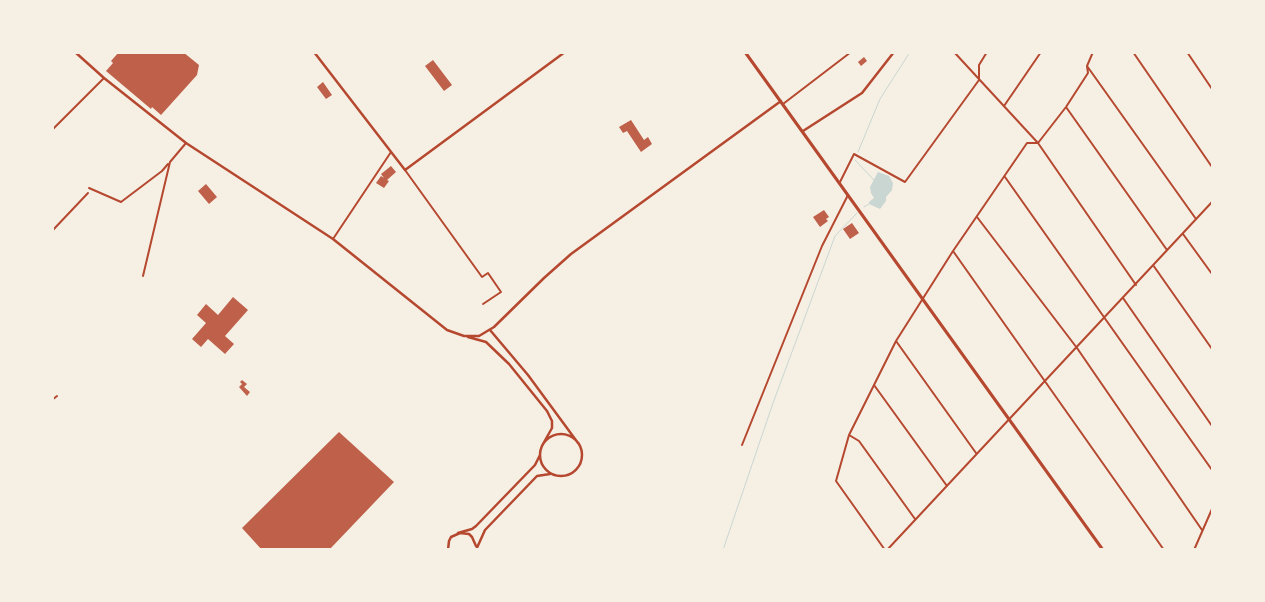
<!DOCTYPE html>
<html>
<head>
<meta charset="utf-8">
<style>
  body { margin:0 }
  #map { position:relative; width:1265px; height:602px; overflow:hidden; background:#f6efe4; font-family:Overpass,sans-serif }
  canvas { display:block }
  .frame { position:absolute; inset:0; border:54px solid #f6efe4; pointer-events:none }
</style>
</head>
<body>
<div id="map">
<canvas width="1265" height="602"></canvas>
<div class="frame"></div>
</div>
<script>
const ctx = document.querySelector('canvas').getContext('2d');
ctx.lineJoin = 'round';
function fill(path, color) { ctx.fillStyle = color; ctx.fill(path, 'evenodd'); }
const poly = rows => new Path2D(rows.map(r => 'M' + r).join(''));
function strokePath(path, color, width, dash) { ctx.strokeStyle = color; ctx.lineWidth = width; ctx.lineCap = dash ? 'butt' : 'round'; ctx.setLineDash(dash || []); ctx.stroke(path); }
fill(poly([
  [878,172,889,176,893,183,892,190,886,197,886,201,880,209,869,204,869,202,874,198,871,193,870,187]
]), '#c9d6d2');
strokePath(poly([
  [858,152,880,99,910,52],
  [855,160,874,180],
  [864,207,869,204],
  [723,550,773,403,835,236,857,213]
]), '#c9d6d2', 1);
fill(poly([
  [119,52,183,52,199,65,197,75,161,115,152,107,151,109,106,71,113,63,111,61],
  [864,57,867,61,861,66,858,62],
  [433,60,452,85,444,91,425,66],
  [323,82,332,95,326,99,317,87],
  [631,120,644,140,648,137,652,144,641,152,627,131,623,133,619,127],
  [391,166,396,172,387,180,389,181,384,188,376,183,381,176,384,178,381,174],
  [206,184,217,197,209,204,198,191],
  [824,210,829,217,826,219,828,221,820,227,813,217],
  [852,223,859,233,850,239,843,229],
  [233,297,248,310,225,336,234,344,225,354,208,339,201,347,192,339,206,323,197,315,206,304,218,315],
  [242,380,247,384,244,387,250,392,247,396,239,387,242,384,240,382],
  [339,432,394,482,329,550,262,550,242,528]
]), '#bf614a');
strokePath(poly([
  [954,52,1038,143,1136,285],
  [1133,52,1212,167],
  [1187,52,1212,89],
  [1087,66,1196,219],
  [783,104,851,52],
  [1004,106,1041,52],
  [1066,107,1167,250],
  [52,130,104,78],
  [405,170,482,277,488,273,501,292,483,304],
  [1005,177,1212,470],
  [840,182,854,154,905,182,979,80,979,65,987,52],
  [89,188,121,202,162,171,168,164],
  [977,217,1077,348,1202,530],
  [52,231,88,193],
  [1183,234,1212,274],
  [333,239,391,152],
  [953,251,1164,550],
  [1153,265,1212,349],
  [143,276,170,162,186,143],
  [1123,298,1212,426],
  [896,341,976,453],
  [874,385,947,486],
  [52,400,57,396],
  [849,435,859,441,915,519],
  [742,445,822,246,848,195],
  [885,550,836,481,849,435,896,341,953,251,1027,143,1038,143,1066,107,1088,73,1087,66,1093,52],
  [887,550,1212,202],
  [1194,550,1212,509]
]), '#b5482f', 2);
strokePath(poly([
  [75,52,104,78,186,143,333,239,447,330,464,336,479,336,494,327,544,278,571,254,781,101],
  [314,52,405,170,565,52],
  [803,131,862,93,894,52],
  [490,330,528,375,578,443],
  [468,337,486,342,509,364,547,411,552,421,552,428,543,444],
  '540 455a21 21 0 1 1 42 0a21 21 0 1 1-42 0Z',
  [458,533,472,529,476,526,535,465,540,455],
  [448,550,449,541,451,537,460,533,469,534,472,537,476,546],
  [476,550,485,530,537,476,550,474]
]), '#b5482f', 2.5);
strokePath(poly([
  [745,52,1103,550]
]), '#b5482f', 3);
</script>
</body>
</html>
